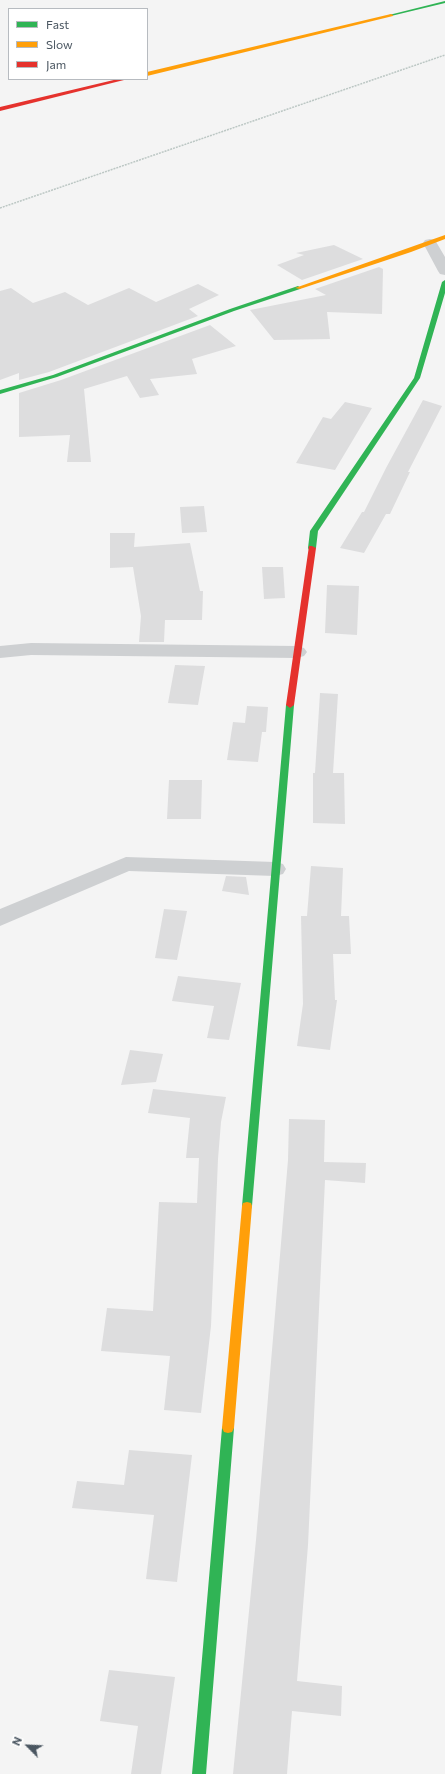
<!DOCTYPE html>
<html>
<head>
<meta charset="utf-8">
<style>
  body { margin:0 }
  #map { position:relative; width:445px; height:1774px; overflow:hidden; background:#f4f4f4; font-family:Commissioner,sans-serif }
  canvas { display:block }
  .legend { position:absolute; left:8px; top:8px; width:140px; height:72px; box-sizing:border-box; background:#fff; border:1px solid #b7bbc0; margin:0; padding:5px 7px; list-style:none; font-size:12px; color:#4a5661 }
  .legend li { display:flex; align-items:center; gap:8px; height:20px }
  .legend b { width:20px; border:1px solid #b7bbc0 }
  .north { position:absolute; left:8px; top:1726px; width:40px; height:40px; -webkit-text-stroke:3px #fff; paint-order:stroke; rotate:294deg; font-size:11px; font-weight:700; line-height:16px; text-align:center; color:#4a5661 }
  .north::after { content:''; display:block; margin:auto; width:14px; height:18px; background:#4a5661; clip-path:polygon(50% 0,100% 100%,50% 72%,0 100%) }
</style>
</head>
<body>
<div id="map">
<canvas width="445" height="1774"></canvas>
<ul class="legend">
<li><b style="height:5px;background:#30b455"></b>Fast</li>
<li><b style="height:5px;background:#ff9f0a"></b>Slow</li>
<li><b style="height:5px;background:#e5322d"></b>Jam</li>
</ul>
<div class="north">N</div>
</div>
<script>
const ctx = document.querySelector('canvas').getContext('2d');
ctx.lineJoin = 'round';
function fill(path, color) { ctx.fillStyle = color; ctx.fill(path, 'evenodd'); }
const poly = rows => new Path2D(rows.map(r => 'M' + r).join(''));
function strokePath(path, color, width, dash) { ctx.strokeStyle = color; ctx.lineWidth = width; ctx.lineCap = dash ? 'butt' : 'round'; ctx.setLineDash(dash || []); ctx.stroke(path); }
fill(poly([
  [334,245,363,259,302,280,277,265,304,255,296,253],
  [379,267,383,269,382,314,327,312,330,339,274,340,250,310,326,295,315,289],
  [198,284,219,295,189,309,198,316,49,372,19,380,19,373,0,380,0,291,11,288,33,303,65,292,88,305,129,288,156,302],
  [210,325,236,346,192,359,197,374,150,379,159,395,140,398,127,376,84,389,91,462,67,462,70,435,19,437,19,393,61,380],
  [423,400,442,406,408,472,410,472,390,514,386,514,364,553,340,548,362,512,364,512,386,468],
  [345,402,372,408,335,470,296,463,323,417,331,419],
  [204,506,207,532,182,533,180,507],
  [110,533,135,533,134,547,190,543,200,591,203,591,202,620,165,620,164,642,139,642,141,616,133,567,110,568],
  [262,567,283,567,285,598,264,599],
  [327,585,359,586,357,635,325,633],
  [175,665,205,666,198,705,168,703],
  [320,693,338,694,333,773,344,773,345,824,313,823,313,773,315,773],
  [247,706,268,707,266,732,262,732,258,762,227,760,233,722,245,723],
  [169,780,202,780,201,819,167,819],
  [311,866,343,868,341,916,349,916,351,954,333,954,335,1000,337,1000,330,1050,297,1046,303,1004,301,916,307,916],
  [226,876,246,877,249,895,222,891],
  [164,909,187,911,177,960,155,958],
  [178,976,241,983,229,1040,207,1038,214,1006,172,1001],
  [130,1050,163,1054,156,1082,121,1085],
  [153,1089,226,1097,221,1122,218,1159,211,1326,201,1413,164,1410,170,1356,101,1351,107,1308,153,1311,159,1202,197,1203,199,1158,186,1158,190,1118,148,1113],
  [289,1119,325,1120,324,1162,366,1163,365,1183,325,1180,308,1545,297,1681,342,1686,341,1716,292,1711,287,1774,233,1774,256,1540,288,1160],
  [129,1450,192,1455,177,1582,146,1579,154,1515,72,1508,77,1481,124,1485],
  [109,1670,175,1677,161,1774,131,1774,138,1726,100,1721]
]), '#ddddde');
strokePath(poly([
  [0,208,445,55]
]), '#bcc7c4', 1.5, [2, 1]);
fill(poly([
  [430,239,435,240,445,257,445,275,440,274,438,271,423,243,425,240,430,239],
  [31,643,297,646,304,648,307,652,304,656,297,658,31,655,0,658,0,646,31,643],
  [126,857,275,862,283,864,286,869,283,874,275,876,129,871,0,926,0,909,126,857]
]), '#ced0d2');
fill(poly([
  [445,1,445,3,391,16,389,15,445,1],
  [445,280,445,293,420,378,318,531,316,548,312,550,309,550,308,548,310,531,414,378,442,282,445,280],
  [298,286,301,288,300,289,234,311,57,377,0,394,0,390,53,375,230,309,298,286],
  [290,702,294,705,252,1206,251,1209,247,1210,243,1209,242,1206,286,705,290,702],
  [228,1423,232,1424,234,1428,206,1774,192,1774,222,1428,224,1424,228,1423]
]), '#30b455');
fill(poly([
  [391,14,393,15,393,16,147,76,147,72,391,14],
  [445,235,445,239,411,252,300,289,295,288,445,235],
  [247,1202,251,1203,252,1206,234,1428,232,1432,228,1433,224,1432,222,1428,242,1206,243,1203,247,1202]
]), '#ff9f0a');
fill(poly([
  [118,79,128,79,0,111,0,107,118,79],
  [309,546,312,546,316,548,294,705,290,708,286,705,309,546]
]), '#e5322d');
</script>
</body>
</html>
